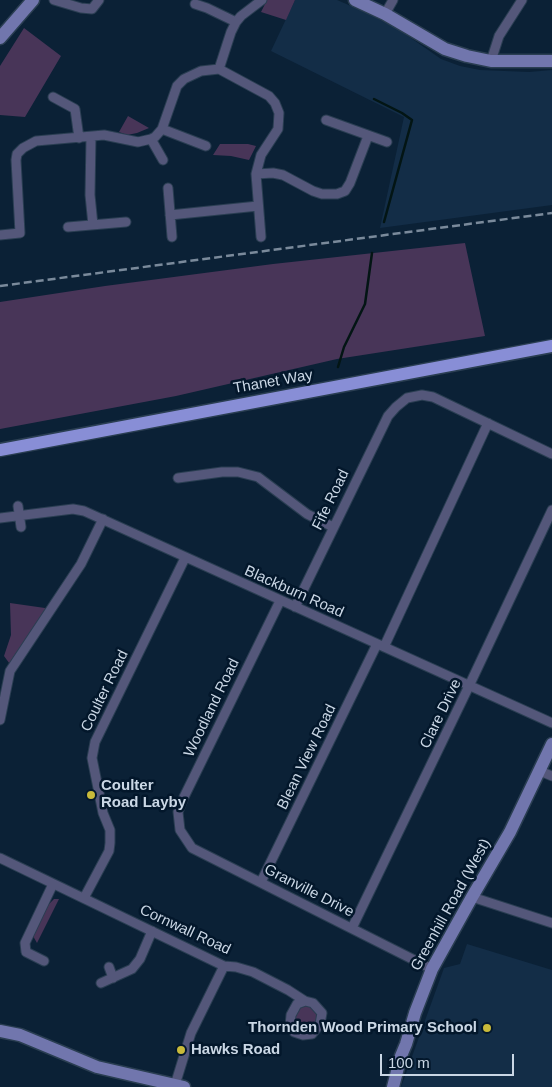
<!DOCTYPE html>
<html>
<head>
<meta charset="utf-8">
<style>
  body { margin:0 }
  #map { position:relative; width:552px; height:1087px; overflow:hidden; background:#0b2136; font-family:Arial,sans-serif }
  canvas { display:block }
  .scale { position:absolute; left:380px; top:1054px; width:134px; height:22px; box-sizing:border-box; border:2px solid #cad7e5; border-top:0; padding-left:6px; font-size:15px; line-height:18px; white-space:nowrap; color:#cad7e5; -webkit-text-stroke:4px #03172b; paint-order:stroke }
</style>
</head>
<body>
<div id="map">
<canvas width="552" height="1087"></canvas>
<div class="scale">100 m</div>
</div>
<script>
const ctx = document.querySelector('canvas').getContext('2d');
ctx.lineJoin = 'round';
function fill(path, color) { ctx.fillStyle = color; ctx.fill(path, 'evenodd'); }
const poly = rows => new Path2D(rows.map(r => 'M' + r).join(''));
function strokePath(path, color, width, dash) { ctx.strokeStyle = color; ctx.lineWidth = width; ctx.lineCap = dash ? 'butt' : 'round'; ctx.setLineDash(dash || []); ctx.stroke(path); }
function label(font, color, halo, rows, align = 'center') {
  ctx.font = font + ' Arial,sans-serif'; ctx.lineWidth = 5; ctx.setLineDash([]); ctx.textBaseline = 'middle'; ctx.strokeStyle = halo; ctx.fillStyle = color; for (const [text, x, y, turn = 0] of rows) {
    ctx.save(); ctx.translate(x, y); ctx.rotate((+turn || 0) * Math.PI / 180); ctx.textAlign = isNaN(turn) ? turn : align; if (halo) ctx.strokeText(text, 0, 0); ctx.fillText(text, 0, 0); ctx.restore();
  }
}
fill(poly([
  [295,0,337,0,365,12,398,29,441,59,460,66,480,70,529,72,552,70,552,205,380,228,404,117,271,51],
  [467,944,552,970,552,1087,401,1087,444,968,460,964]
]), '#132d47');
fill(poly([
  [267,0,295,0,286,20,261,12],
  [24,28,61,56,25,117,0,115,0,66],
  [128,116,149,128,137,133,127,135,119,132],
  [220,144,248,144,256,146,249,160,231,156,213,155],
  [465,243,485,336,337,359,176,396,0,429,0,302,105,286,273,264],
  [10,603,52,609,12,667,4,656,11,635],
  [54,899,59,899,37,943,33,936,48,905],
  [305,1001,322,1013,312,1034,294,1032,291,1015]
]), '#483558');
strokePath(poly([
  [374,99,402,113,412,120,384,222],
  [338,367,344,347,365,304,372,253]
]), '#031514', 2.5);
const street = poly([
  [54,0,81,8,92,9,99,0],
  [195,4,207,8,236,22],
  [385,14,393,0],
  [491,61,499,36,522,0],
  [219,69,269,96,275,103,279,113,278,129,261,155,256,174,261,237],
  [219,69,231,32,236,22,241,16,262,0],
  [53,97,75,109,79,138],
  [326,120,387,142],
  [162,129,206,146],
  [91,137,90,195,93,225],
  [151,139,163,160],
  [256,174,273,173,283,175,313,191,322,194,337,194,345,191,350,183,368,136],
  [168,188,172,237],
  [170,215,258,206],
  [68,227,126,222],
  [0,235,20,233,16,160,17,154,23,148,36,141,104,135,138,142,151,139,155,137,162,129,177,86,184,79,201,71,219,69],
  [178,478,222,472,238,472,258,477,307,514,333,527],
  [18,506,21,527],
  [0,518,73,509,84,511,552,723],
  [280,601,184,797,178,812,180,830,192,848,432,969],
  [295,607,388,416,396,407,407,398,422,395,433,397,552,454],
  [384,647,488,423],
  [0,720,10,671,81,564,103,519],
  [540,771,552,776],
  [0,858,224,966,236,967,253,972,288,990,305,1001,313,1003,322,1013,320,1024,312,1034,303,1035,294,1032,290,1026,291,1015,297,1004,305,1001],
  [261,882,377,644],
  [472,897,552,923],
  [84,898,109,851,110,843,110,830,103,813,92,758,95,742,185,558],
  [352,928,469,686,552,510],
  [44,961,26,952,25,943,53,884],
  [109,967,113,978],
  [101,983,132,969,140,959,152,931],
  [175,1085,191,1033,224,966]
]);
const secondary = poly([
  [355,0,385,14,445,49,467,56,491,61,552,61],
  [0,38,33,0],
  [0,1031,20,1035,97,1067,184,1087],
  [393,1087,401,1056,406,1044,415,1013,432,969,472,897,510,832,552,744]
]);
const primary = poly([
  [0,450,552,346]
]);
strokePath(street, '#2a3e52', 11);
strokePath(secondary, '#2a3e52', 15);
strokePath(primary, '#2a3e52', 15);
strokePath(street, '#54577a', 9);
strokePath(secondary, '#7176ad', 12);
strokePath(primary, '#888ed6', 12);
strokePath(poly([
  [0,286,552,213]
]), '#7a8a9b', 2.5, [8, 4]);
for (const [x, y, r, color] of [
  [91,795,5,"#c9ba3a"],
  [487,1028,5,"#c9ba3a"],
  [181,1050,5,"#c9ba3a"]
]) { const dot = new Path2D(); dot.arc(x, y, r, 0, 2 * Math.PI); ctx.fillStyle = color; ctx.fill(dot); strokePath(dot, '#03172b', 2); }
label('15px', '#cad7e5', '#03172b', [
  ["Thanet Way",273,382,-10],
  ["Fife Road",331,500,-64],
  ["Blackburn Road",294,592,24],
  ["Coulter Road",105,691,-64],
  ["Woodland Road",212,708,-64],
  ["Clare Drive",441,714,-64],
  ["Blean View Road",307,757,-64],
  ["Granville Drive",309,891,27],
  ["Greenhill Road (West)",451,905,-61],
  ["Cornwall Road",185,930,25]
]);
label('bold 15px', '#cad7e5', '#03172b', [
  ["Coulter",101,786],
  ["Road Layby",101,803],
  ["Thornden Wood Primary School",477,1028,"right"],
  ["Hawks Road",191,1050]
], 'left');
</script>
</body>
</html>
